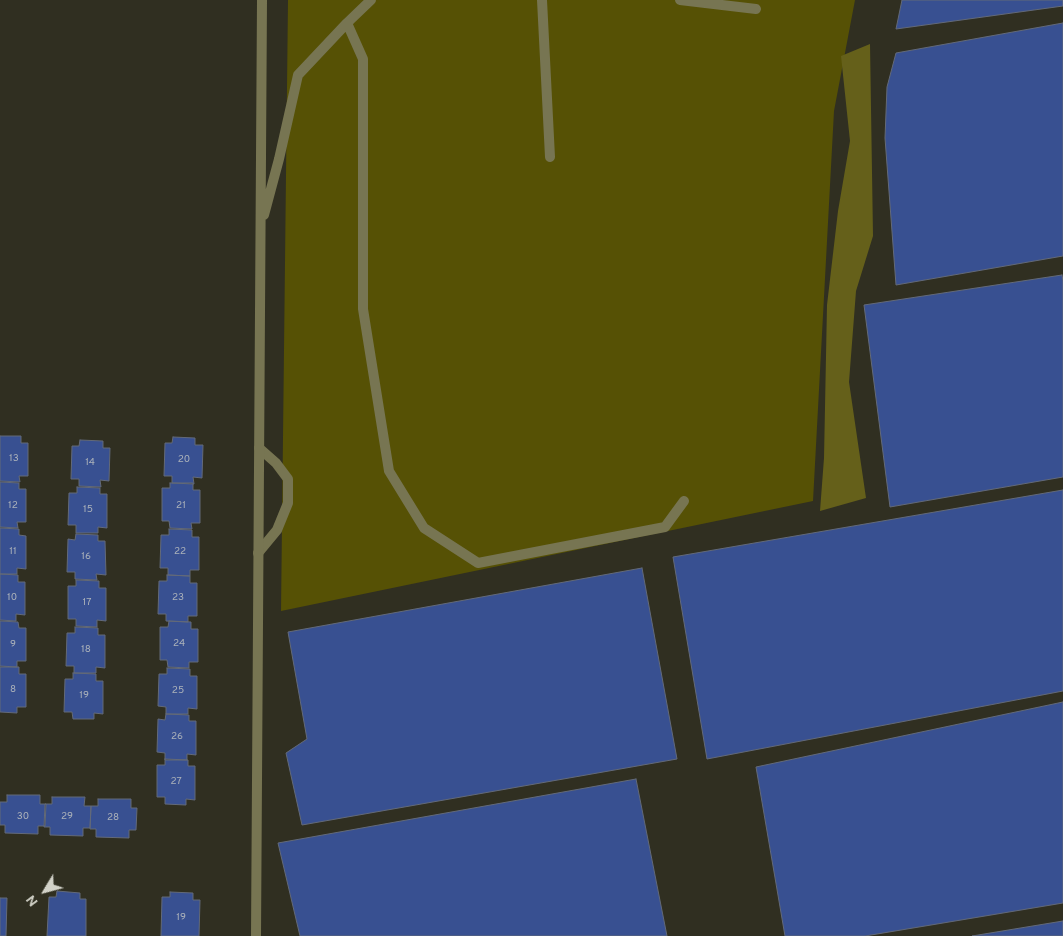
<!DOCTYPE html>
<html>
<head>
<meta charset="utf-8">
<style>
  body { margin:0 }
  #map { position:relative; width:1063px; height:936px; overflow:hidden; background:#302f21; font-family:Overpass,sans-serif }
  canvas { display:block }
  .north { position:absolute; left:20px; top:866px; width:50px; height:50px; -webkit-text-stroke:4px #302f21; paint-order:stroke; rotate:233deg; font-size:14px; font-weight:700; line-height:20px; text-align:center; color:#d2d2c8 }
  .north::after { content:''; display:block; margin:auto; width:18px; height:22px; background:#d2d2c8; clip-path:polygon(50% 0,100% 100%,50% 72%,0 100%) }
</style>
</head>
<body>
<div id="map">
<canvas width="1063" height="936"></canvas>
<div class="north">N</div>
</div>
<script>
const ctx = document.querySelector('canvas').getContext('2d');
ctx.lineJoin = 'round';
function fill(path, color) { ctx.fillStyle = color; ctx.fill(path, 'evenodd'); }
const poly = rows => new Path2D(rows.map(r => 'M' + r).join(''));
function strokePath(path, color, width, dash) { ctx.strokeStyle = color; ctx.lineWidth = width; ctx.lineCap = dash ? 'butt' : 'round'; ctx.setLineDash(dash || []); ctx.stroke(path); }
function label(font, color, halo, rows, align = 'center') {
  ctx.font = font + ' Overpass,sans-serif'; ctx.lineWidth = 4; ctx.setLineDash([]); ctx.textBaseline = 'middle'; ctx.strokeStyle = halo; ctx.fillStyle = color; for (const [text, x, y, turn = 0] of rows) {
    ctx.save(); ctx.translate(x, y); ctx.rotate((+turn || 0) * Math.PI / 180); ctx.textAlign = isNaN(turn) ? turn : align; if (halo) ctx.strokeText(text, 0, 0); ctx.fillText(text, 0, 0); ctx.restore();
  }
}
fill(poly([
  [288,0,855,0,834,111,813,501,281,611]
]), '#565105');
fill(poly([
  [870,44,873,236,856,291,849,382,866,498,820,511,824,458,827,305,838,211,850,141,841,56]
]), '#65601a');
const building = poly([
  [902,0,1063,0,1063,6,896,29,902,0],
  [1063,23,1063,256,896,285,885,138,887,87,896,53,1063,23],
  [1062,275,1063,281,1063,477,890,507,864,305,1062,275],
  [0,436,21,436,21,443,28,443,28,476,19,476,20,482,0,481,0,436],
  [173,437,195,438,195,445,203,445,202,478,193,477,194,484,172,483,172,476,164,476,165,443,172,443,173,437],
  [80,440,103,441,103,448,110,448,109,481,100,480,101,487,79,486,79,479,71,479,72,446,79,446,80,440],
  [0,482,19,483,19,489,26,489,26,522,17,522,18,528,0,527,0,482],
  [170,483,193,483,193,490,200,490,200,523,191,523,192,529,170,528,169,521,162,521,162,488,170,488,170,483],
  [77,487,100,488,100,494,107,494,107,528,98,527,98,533,76,533,76,525,68,525,69,493,77,493,77,487],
  [1063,490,1063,691,707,759,673,557,1063,490],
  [0,528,19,529,19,535,26,536,26,569,17,568,17,574,0,574,0,528],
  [169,529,192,530,192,537,199,537,199,570,190,570,190,576,168,575,168,568,160,568,161,535,169,535,169,529],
  [76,534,98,535,98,541,105,541,106,575,96,574,97,580,75,579,75,572,67,572,68,539,75,540,76,534],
  [642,568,677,759,302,825,286,753,307,739,288,632,642,568],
  [0,574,18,575,18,582,25,582,25,615,16,614,16,621,0,620,0,574],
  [167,575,190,576,190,583,197,583,197,616,188,616,188,622,166,621,166,614,158,614,159,581,167,581,167,575],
  [76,580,99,581,99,588,106,588,106,621,97,620,97,627,76,626,76,619,68,619,68,586,76,586,76,580],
  [0,621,18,622,19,628,26,628,26,661,17,661,17,667,0,666,0,621],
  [169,621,191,622,191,629,198,629,198,662,189,662,189,668,168,667,167,660,160,660,160,627,168,627,169,621],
  [75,627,98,628,98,635,105,635,105,668,96,667,96,673,74,673,74,666,66,666,67,633,75,633,75,627],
  [0,667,19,667,19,674,26,674,26,707,17,707,17,713,0,712,0,667],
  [167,668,190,669,190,676,197,676,197,709,188,708,188,714,166,714,166,707,158,706,159,674,167,674,167,668],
  [73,673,96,674,96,681,103,681,103,714,94,713,94,719,73,719,72,712,64,712,65,679,73,679,73,673],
  [1063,702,1063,903,865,936,785,936,756,767,1063,702],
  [166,714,189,715,189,721,196,721,196,755,187,754,187,760,165,760,165,753,157,752,158,719,165,720,166,714],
  [165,759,188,760,188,766,195,766,195,800,186,799,186,805,165,804,165,797,157,797,157,765,165,765,165,759],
  [636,779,667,936,300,936,278,843,636,779],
  [7,795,40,795,40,804,46,804,45,826,38,826,38,834,5,833,5,825,0,825,0,802,7,802,7,795],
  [52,797,85,797,84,806,91,806,90,828,83,828,83,836,50,835,50,827,44,827,45,804,52,804,52,797],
  [98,799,131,799,131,808,137,808,136,830,129,830,129,838,96,837,96,829,90,829,91,806,98,806,98,799],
  [57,891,80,893,80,899,86,899,86,936,47,936,49,897,56,897,57,891],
  [170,892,193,893,193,900,200,900,199,936,161,936,162,897,170,897,170,892],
  [0,898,7,898,6,936,0,936,0,898],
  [1063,921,1063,936,972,936,1063,921]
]);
fill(building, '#385091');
strokePath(building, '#636a79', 1);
strokePath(poly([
  [258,553,277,530,288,503,288,479,276,463,259,448]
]), '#777552', 10);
strokePath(poly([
  [542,0,550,157],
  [680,0,756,9],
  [347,23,363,59,363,309,389,471,424,528,478,563,665,527,684,501],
  [264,215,279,159,298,75,347,23,371,0],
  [256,936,262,0]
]), '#777552', 10);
label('10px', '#acb2ba', null, [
  ["13",14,459],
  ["20",184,460],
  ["14",90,463],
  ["12",13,506],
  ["21",181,506],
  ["15",88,510],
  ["11",13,552],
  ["22",180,552],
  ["16",86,557],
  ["10",12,598],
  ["23",178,598],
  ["17",87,603],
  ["24",179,644],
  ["9",13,645],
  ["18",86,650],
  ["8",13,690],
  ["25",178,691],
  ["19",84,696],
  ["26",177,737],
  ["27",176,782],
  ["30",23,817],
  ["29",67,817],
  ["28",113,818],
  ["19",181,918]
]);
</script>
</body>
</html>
